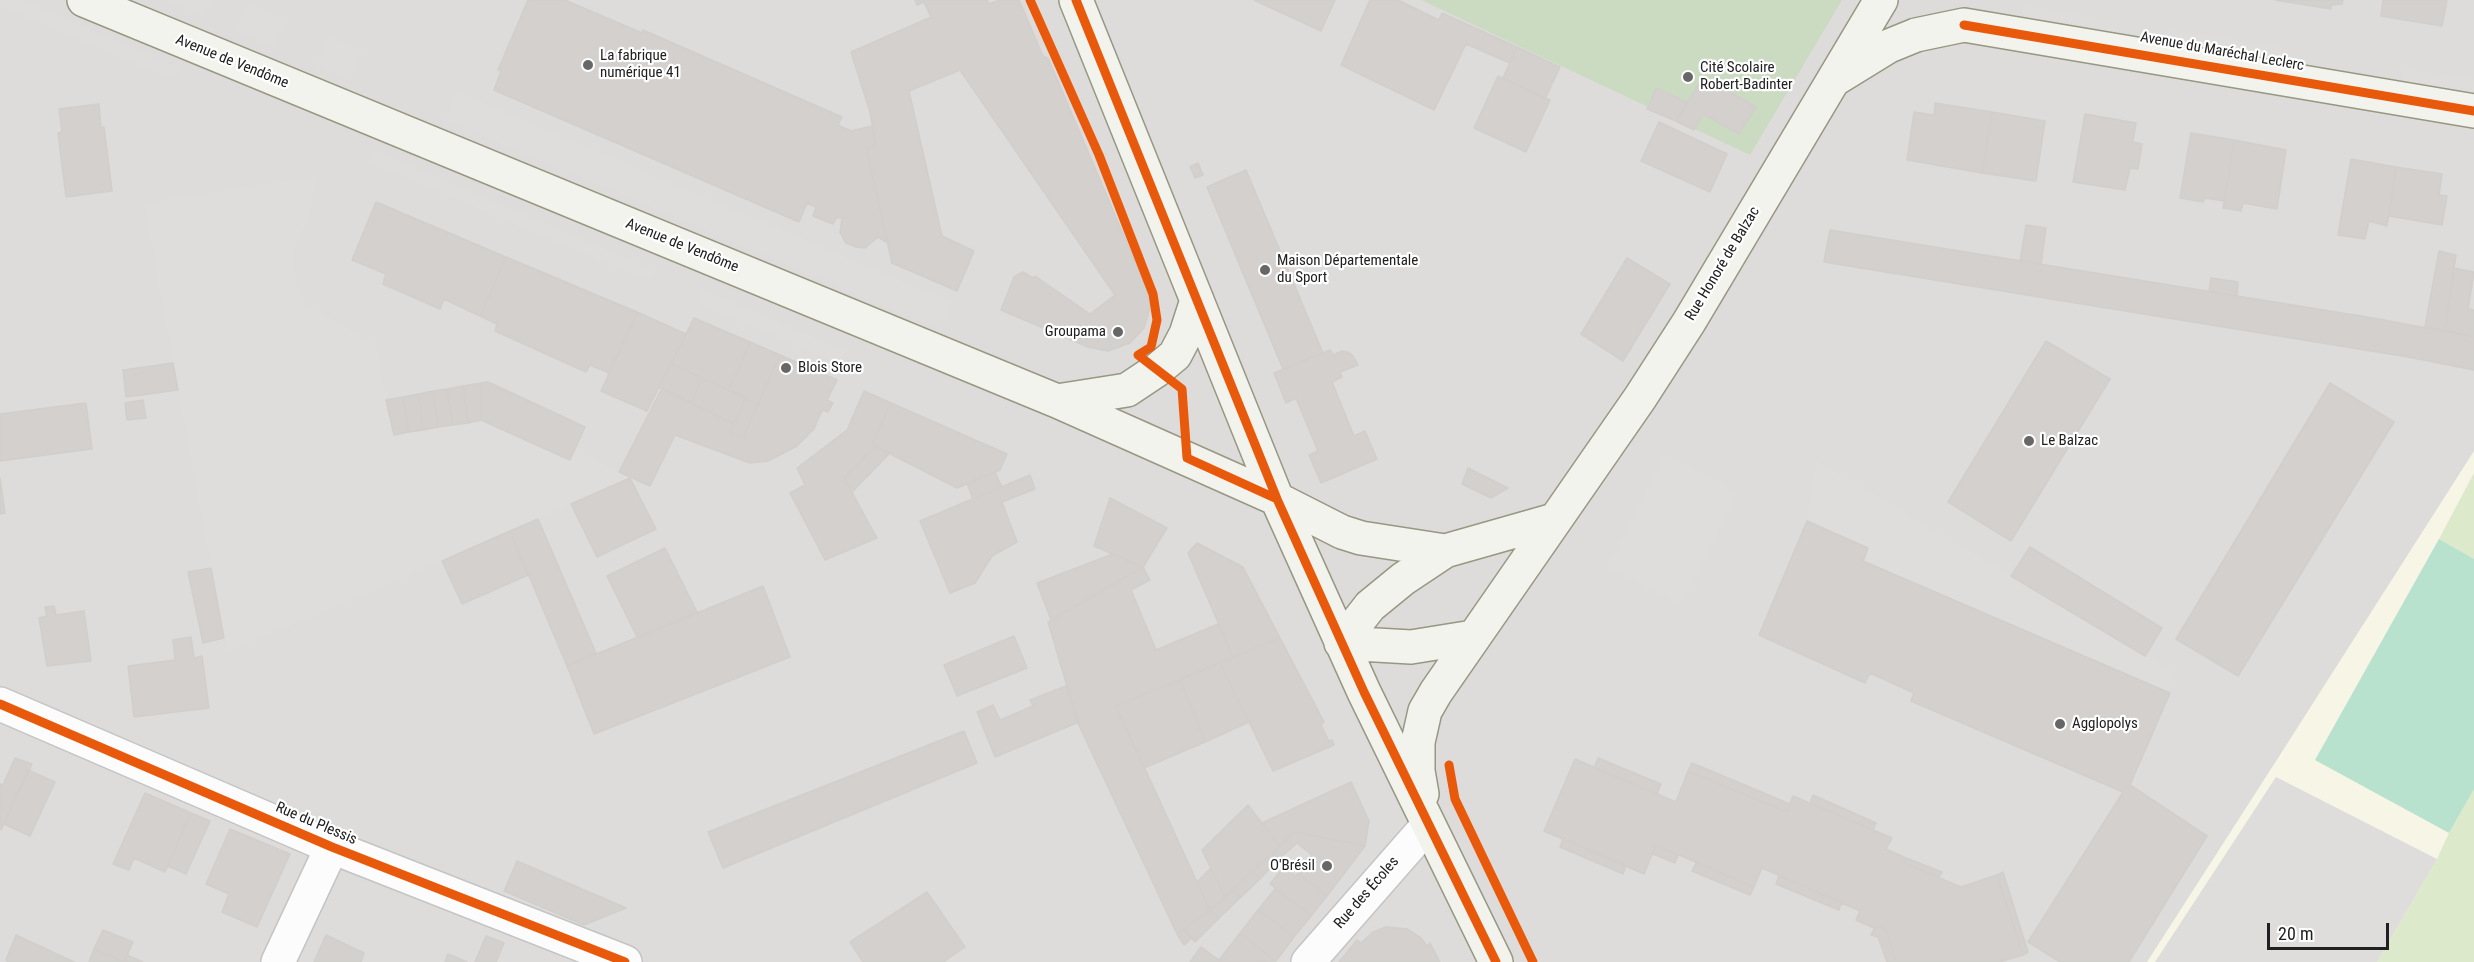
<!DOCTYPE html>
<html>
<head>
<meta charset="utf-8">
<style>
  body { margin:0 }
  #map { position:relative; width:2474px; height:962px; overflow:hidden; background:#eeecea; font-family:"Roboto Condensed",sans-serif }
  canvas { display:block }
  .scale { position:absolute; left:2267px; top:923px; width:122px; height:27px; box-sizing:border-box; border:3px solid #202020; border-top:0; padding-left:8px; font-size:18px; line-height:21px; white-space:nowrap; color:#202020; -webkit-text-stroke:4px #fff; paint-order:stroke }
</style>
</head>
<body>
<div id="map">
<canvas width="2474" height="962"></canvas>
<div class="scale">20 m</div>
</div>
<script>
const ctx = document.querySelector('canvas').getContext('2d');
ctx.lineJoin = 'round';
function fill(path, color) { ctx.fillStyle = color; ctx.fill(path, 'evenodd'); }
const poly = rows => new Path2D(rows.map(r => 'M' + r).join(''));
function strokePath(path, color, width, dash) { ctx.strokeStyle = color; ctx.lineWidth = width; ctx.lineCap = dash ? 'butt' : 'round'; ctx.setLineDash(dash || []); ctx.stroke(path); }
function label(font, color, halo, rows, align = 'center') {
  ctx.font = font + ' "Roboto Condensed",sans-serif'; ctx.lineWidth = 4.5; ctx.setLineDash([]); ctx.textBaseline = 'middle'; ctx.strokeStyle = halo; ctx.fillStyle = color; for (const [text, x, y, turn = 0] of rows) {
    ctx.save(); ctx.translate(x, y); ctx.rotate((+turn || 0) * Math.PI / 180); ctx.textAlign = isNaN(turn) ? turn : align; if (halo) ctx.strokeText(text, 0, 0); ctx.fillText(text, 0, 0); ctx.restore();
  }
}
fill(poly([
  [0,0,2474,0,2474,962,0,962]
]), '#dddcdb');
fill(poly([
  [2474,451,2474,962,2147,962,2278,758]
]), '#f6f5e6');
fill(poly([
  [2474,473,2474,559,2439,539],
  [2474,789,2474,962,2377,962,2437,859,2449,833]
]), '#dce9cb');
fill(poly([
  [1421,0,1842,0,1750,155]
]), '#cbdbc1');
fill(poly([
  [2439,539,2474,559,2474,789,2449,833,2315,760]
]), '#b8e2ce');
fill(poly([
  [0,0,20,0,180,68,175,80,0,5],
  [165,0,212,0,205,17],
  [249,3,285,20,271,48,235,31],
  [2023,5,2118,21,2115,35,2021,19],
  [2167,29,2288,49,2286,62,2165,43],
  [329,36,363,51,350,81,316,66],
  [2404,69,2474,80,2474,93,2401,81],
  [457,92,953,303,941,330,445,120],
  [372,150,654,270,649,281,367,161],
  [316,176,310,214,295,246,294,266,298,290,308,305,375,344,394,435,481,420,570,460,574,452,632,477,442,561,227,652,144,203],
  [703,290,846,351,840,364,697,303],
  [1665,455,1738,493,1681,604,1607,566],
  [1817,461,2174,672,2134,785,2029,738,1847,604,1867,557,1805,532],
  [2276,777,2437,859,2377,962,2155,962]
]), '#dedddc');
const building = poly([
  [528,0,565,0,642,33,643,30,842,117,838,125,851,131,872,126,876,145,866,148,888,243,878,237,865,248,856,247,846,243,843,238,840,232,842,218,837,217,833,224,813,216,816,207,807,203,799,222,494,90,501,71,498,70,528,0],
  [915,0,987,0,989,4,1000,0,1019,0,1043,56,1048,58,1150,297,1150,308,1144,328,1130,343,1108,351,1088,347,1001,310,1014,277,1023,272,1033,278,1035,276,1090,314,1115,295,960,70,909,91,942,236,974,251,957,291,892,263,866,148,876,145,870,112,851,52,931,17,924,2,917,5,915,0],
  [1254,0,1335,0,1321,31,1254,0],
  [1370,0,1398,0,1439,20,1442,13,1517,47,1510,63,1466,44,1434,110,1341,65,1370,0],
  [2275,0,2343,0,2342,4,2331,5,2331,9,2275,0],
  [2383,0,2447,0,2442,26,2381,16,2383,0],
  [1517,47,1560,67,1545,99,1503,78,1517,47],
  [1498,76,1550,100,1526,152,1474,128,1498,76],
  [1703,77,1756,107,1739,134,1703,114,1694,130,1676,121,1703,77],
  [1656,88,1688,103,1676,121,1647,109,1656,88],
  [1935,103,1992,112,1982,173,1907,160,1914,112,1934,115,1935,103],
  [99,104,101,128,104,127,112,191,66,197,58,133,62,132,59,109,99,104],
  [1992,112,2045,121,2036,181,1982,173,1992,112],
  [2085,114,2136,123,2133,142,2142,144,2138,169,2130,168,2125,190,2073,182,2085,114],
  [1659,122,1727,154,1710,192,1641,161,1659,122],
  [2191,133,2234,140,2224,201,2205,198,2203,202,2180,198,2191,133],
  [2234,140,2286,150,2277,209,2243,203,2241,211,2223,208,2234,140],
  [2351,159,2396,167,2387,226,2369,221,2365,239,2338,235,2351,159],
  [1198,163,1203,175,1195,178,1190,167,1198,163],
  [2396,167,2442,174,2439,195,2447,196,2442,225,2389,216,2396,167],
  [1246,170,1323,353,1283,369,1207,187,1246,170],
  [376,202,506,257,480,316,444,299,440,309,383,284,386,274,352,260,376,202],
  [2026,225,2046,228,2041,264,2020,261,2026,225],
  [1830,230,2373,318,2474,337,2474,370,2408,357,1824,262,1830,230],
  [2439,251,2456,255,2445,330,2425,327,2439,251],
  [506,257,637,312,609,373,590,365,586,372,495,331,497,324,480,316,506,257],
  [1627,258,1670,284,1623,361,1581,334,1627,258],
  [2454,268,2474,272,2468,309,2474,310,2474,337,2445,330,2454,268],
  [2211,278,2238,282,2237,296,2209,292,2211,278],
  [637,312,686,334,647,411,601,391,637,312],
  [694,318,750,342,729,390,671,364,694,318],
  [2046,341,2110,379,2011,541,1948,502,2046,341],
  [750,342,780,355,758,404,729,390,750,342],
  [1330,350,1333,355,1342,351,1348,352,1353,356,1358,365,1340,372,1342,377,1332,382,1354,436,1365,431,1377,459,1321,483,1309,455,1318,451,1296,398,1286,403,1274,373,1330,350],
  [780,355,837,380,827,400,833,403,828,412,822,410,814,429,797,446,768,461,750,463,675,435,650,486,619,472,662,388,734,424,730,433,743,438,780,355],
  [173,363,178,390,126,397,123,370,173,363],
  [671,364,702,378,691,403,659,387,671,364],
  [702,378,745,398,734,424,691,403,702,378],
  [488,382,585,427,570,460,481,420,481,383,488,382],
  [481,383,481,420,468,423,463,386,481,383],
  [2330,383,2394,422,2238,676,2176,639,2330,383],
  [463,386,468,423,453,425,447,389,463,386],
  [447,389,453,425,438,427,433,391,447,389],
  [433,391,438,427,423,430,418,394,433,391],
  [864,391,891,403,872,444,875,446,844,478,877,538,825,560,790,493,805,485,797,468,847,430,864,391],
  [418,394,423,430,409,432,403,397,418,394],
  [403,397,409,432,394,435,386,400,403,397],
  [745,398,758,404,743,438,730,433,745,398],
  [143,400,146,418,127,420,125,403,143,400],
  [86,403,92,449,0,461,0,414,86,403],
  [891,403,1007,454,1000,470,957,488,875,446,872,444,891,403],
  [875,446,890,453,852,492,844,478,875,446],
  [1468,468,1508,488,1491,498,1462,484,1468,468],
  [995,472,1002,487,973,499,967,483,995,472],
  [1030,475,1035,489,1002,502,1017,542,992,556,975,583,950,593,920,521,1030,475],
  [0,478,5,513,0,514,0,478],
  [630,478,656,529,597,557,571,504,630,478],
  [1110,498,1167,528,1143,567,1094,546,1110,498],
  [538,519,596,653,567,666,510,531,538,519],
  [1807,521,1868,548,1863,561,2170,693,2130,785,2207,836,2129,962,2060,962,2028,942,2123,792,1911,701,1914,693,1870,673,1865,683,1759,635,1807,521],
  [510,531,528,575,462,604,442,561,510,531],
  [1197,543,1243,567,1280,638,1233,657,1188,553,1197,543],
  [2030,547,2162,628,2145,656,2011,576,2030,547],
  [665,548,697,612,637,637,607,576,665,548],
  [1113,554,1143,567,1051,620,1037,583,1113,554],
  [1143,567,1150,580,1131,590,1156,650,1218,624,1233,657,1116,706,1210,910,1177,934,1078,723,1048,622,1143,567],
  [211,568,224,638,203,643,188,572,211,568],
  [763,586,790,657,594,734,567,666,763,586],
  [54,606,56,615,84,611,91,661,47,666,39,618,47,616,45,607,54,606],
  [1014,636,1027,668,957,696,944,665,1014,636],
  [191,637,194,658,202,656,209,708,134,717,128,666,175,660,173,640,191,637],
  [1280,638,1324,722,1321,725,1329,741,1332,740,1334,745,1273,771,1220,663,1280,638],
  [1220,663,1249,722,1205,742,1180,680,1220,663],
  [1180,680,1205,742,1144,768,1116,706,1180,680],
  [1066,686,1079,722,995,757,977,712,993,705,1000,720,1033,706,1030,700,1066,686],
  [964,731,977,763,723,868,708,832,964,731],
  [15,758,32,764,1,830,0,784,3,785,15,758],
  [1598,758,1661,784,1657,794,1594,768,1598,758],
  [1575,759,1676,802,1688,771,1787,812,1793,796,1892,838,1886,849,1906,858,1904,863,1961,887,1997,875,2023,955,1999,962,1896,962,1886,929,1876,925,1874,928,1856,920,1860,911,1762,868,1754,887,1656,845,1644,874,1544,831,1575,759],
  [1692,763,1790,804,1787,812,1688,771,1692,763],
  [28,770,55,782,30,836,4,824,28,770],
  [1351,782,1369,821,1365,846,1294,832,1280,846,1262,823,1351,782],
  [145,793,191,813,165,872,134,858,129,870,113,864,145,793],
  [1813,795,1876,823,1873,830,1810,803,1813,795],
  [1248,805,1280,846,1225,897,1202,850,1248,805],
  [191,813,210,821,186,874,168,866,191,813],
  [230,829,290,854,257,927,222,912,229,894,206,884,230,829],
  [1294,832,1365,846,1327,896,1298,873,1312,855,1297,843,1280,858,1272,853,1294,832],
  [1563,839,1626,865,1623,874,1560,847,1563,839],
  [1656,845,1678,855,1675,863,1653,854,1656,845],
  [1272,853,1280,858,1261,878,1252,871,1272,853],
  [1906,858,1942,872,1939,877,1904,863,1906,858],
  [517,861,626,908,584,925,504,891,517,861],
  [1696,863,1754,887,1750,895,1692,871,1696,863],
  [1284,867,1296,876,1298,873,1327,896,1311,916,1270,884,1284,867],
  [1211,868,1225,897,1210,910,1197,882,1211,868],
  [1252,871,1261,878,1241,897,1233,891,1252,871],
  [2003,872,2028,952,2023,955,1997,875,2003,872],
  [1779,876,1842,902,1839,910,1776,884,1779,876],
  [1275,889,1311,916,1294,937,1258,910,1275,889],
  [1233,891,1241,897,1219,918,1210,910,1233,891],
  [927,892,965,947,943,962,863,962,850,942,927,892],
  [1210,910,1219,918,1195,942,1184,929,1210,910],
  [1258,910,1294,937,1276,961,1240,933,1258,910],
  [1876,925,1886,929,1896,962,1887,962,1878,937,1871,935,1876,925],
  [1386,927,1407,929,1421,938,1427,946,1430,943,1440,962,1339,962,1357,940,1361,943,1373,932,1386,927],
  [1184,929,1191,939,1184,945,1177,934,1184,929],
  [103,930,133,942,124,962,94,949,103,930],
  [1240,933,1276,961,1221,962,1219,960,1240,933],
  [16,935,74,962,9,962,6,960,16,935],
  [326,935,364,953,361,962,314,962,326,935],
  [486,936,504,943,496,962,475,962,486,936],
  [1201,947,1219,960,1221,962,1190,962,1201,947],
  [94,949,122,962,89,962,94,949],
  [448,954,467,962,445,962,448,954],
  [127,955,143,962,124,962,127,955]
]);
fill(building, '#d3d0ce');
strokePath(building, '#d1cecb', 1.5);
const street = poly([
  [0,704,332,847,625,962],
  [278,962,332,847],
  [1308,962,1428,825]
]);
const secondary = poly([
  [84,0,1057,401,1277,499,1342,532,1361,538,1445,551,1554,520],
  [1076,0,1277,499,1364,692,1496,962],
  [1837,78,1889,46,1916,35,1964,25,2474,111],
  [1057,401,1127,390,1157,370,1175,355,1186,334,1197,300],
  [1341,643,1370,606,1403,579,1445,551],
  [1341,643,1411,647,1473,637],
  [1422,794,1418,771,1418,742,1425,711,1436,692,1640,398,1689,322,1881,0]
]);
strokePath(street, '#c5c4c4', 36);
strokePath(secondary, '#979782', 36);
strokePath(street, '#fcfcfc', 33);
strokePath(secondary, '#f3f3ed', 33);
strokePath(poly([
  [1030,0,1099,155,1153,294,1157,320,1151,347,1138,355,1182,389,1187,458,1277,499],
  [1076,0,1277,499,1364,692,1496,962],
  [1964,25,2474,111],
  [0,704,332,847,625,962],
  [1449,765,1455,799,1533,962]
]), '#e8590c', 9);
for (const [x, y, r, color] of [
  [588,65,6,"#686767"],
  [1688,77,6,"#686767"],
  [1265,270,6,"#686767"],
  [1118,332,6,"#686767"],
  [786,368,6,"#686767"],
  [2029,441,6,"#686767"],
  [2060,724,6,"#686767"],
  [1327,866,6,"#686767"]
]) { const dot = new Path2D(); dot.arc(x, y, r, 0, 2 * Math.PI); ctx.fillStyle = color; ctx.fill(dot); strokePath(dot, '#fff', 2); }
label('15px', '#202020', '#fff', [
  ["Avenue du Maréchal Leclerc",2222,52,10],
  ["Avenue de Vendôme",232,62,22],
  ["Avenue de Vendôme",682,246,22],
  ["Rue Honoré de Balzac",1723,264,-59],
  ["Rue du Plessis",316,824,23],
  ["Rue des Écoles",1367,893,-49]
]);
label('15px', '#202020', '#fff', [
  ["La fabrique",600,56],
  ["numérique 41",600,73],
  ["Cité Scolaire",1700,68],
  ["Robert-Badinter",1700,85],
  ["Maison Départementale",1277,261],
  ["du Sport",1277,278],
  ["Groupama",1106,332,"right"],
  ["Blois Store",798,368],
  ["Le Balzac",2041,441],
  ["Agglopolys",2072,724],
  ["O'Brésil",1315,866,"right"]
], 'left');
</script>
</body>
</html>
